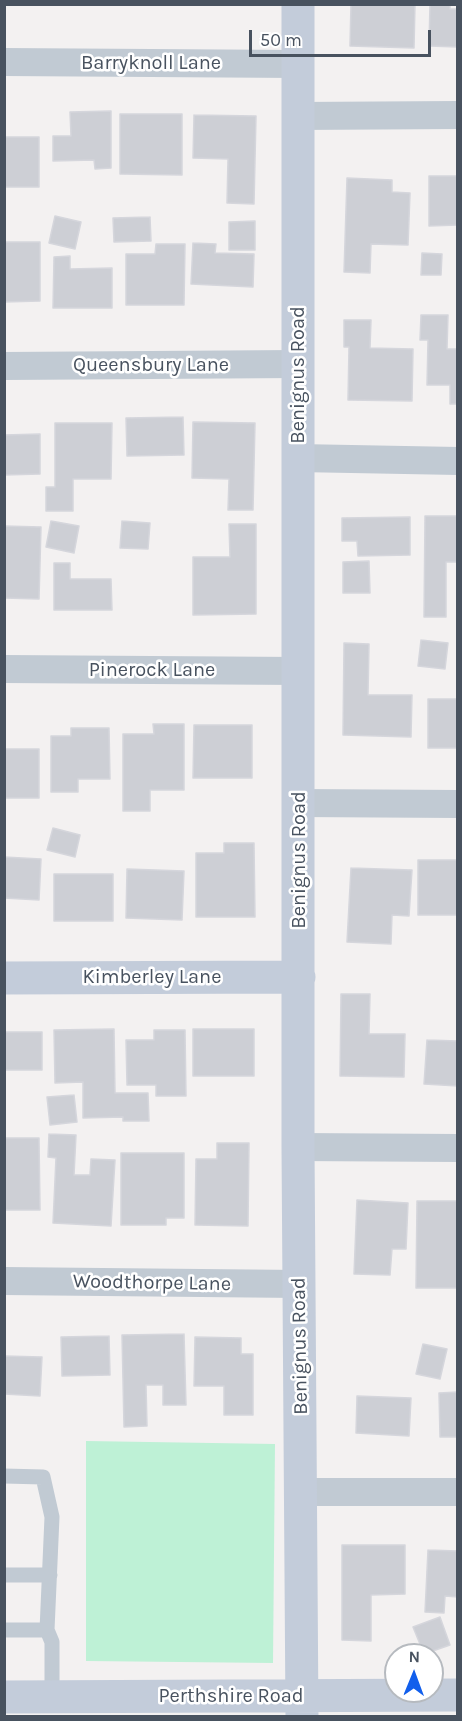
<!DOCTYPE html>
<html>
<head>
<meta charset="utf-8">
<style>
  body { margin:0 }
  #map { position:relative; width:462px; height:1721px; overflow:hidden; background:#f3f1f1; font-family:Karla,sans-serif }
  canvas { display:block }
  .frame { position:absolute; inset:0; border:6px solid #48525f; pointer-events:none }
  .north { position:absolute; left:384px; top:1643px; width:60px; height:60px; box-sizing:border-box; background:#fff; border:2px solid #b6babf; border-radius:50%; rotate:1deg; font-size:16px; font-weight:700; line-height:24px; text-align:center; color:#48525f }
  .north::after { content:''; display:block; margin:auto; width:21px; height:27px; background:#125fec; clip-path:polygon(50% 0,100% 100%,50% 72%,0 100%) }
  .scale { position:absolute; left:249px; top:30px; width:182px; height:27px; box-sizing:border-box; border:3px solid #48525f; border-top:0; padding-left:8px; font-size:18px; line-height:21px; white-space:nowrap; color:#48525f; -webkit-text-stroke:4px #fff; paint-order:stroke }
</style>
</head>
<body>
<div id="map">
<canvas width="462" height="1721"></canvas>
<div class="frame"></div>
<div class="north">N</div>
<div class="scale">50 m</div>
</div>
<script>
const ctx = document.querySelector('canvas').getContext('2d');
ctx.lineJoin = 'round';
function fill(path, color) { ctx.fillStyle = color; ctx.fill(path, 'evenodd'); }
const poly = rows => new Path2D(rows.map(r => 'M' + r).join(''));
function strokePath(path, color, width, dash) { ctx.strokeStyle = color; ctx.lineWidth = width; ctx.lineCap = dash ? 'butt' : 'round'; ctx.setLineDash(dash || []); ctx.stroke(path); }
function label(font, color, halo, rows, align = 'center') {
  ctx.font = font + ' Karla,sans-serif'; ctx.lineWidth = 5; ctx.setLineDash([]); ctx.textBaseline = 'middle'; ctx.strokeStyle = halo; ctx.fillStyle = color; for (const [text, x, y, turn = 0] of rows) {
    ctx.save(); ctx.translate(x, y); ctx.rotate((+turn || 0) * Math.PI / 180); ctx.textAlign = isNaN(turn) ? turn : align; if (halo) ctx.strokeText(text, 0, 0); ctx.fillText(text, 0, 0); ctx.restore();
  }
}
fill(poly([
  [86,1441,275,1444,273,1663,86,1661]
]), '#bef1d6');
const building = poly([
  [351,4,415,4,414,48,350,46,351,4],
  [430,4,450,4,450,9,458,9,458,47,429,46,430,4],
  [111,111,111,168,95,169,94,160,53,161,53,136,71,136,70,112,111,111],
  [120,114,182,114,182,175,120,174,120,114],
  [194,115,256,116,254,204,227,203,228,159,193,158,194,115],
  [4,137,39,137,39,187,4,187,4,137],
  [429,176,458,176,458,225,429,226,429,176],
  [347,178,392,180,392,192,410,193,408,245,371,244,370,273,344,272,347,178],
  [55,216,81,222,75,249,49,243,55,216],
  [150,217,151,241,114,242,113,218,150,217],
  [255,221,255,250,229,250,229,222,255,221],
  [4,242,40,242,40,301,4,302,4,242],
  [193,243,216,244,215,253,254,254,253,287,191,284,193,243],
  [156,244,185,244,184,305,126,305,126,254,155,254,156,244],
  [422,253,442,254,441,275,421,275,422,253],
  [70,256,70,269,112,268,112,308,53,308,54,257,70,256],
  [421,315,448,315,447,349,458,349,458,404,450,404,450,385,427,385,428,340,420,340,421,315],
  [344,320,371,320,370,348,413,349,412,401,348,400,349,347,344,347,344,320],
  [183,417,184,455,127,456,126,418,183,417],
  [193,422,255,423,253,510,228,510,229,479,192,478,193,422],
  [55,423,112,423,111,479,73,479,73,511,46,511,46,487,55,487,55,423],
  [40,434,40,474,4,475,4,435,40,434],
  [425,516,458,516,458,562,446,562,446,617,424,617,425,516],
  [410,517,410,555,358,556,357,541,342,541,342,518,410,517],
  [51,521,79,526,74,553,46,547,51,521],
  [122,521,150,523,148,549,120,548,122,521],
  [229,524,256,524,256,614,193,615,193,557,230,557,229,524],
  [4,526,41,527,39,599,4,598,4,526],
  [369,561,370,593,343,593,343,562,369,561],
  [54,563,70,563,70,579,111,579,112,610,54,610,54,563],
  [421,640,448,643,445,669,418,666,421,640],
  [344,643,369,644,368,695,412,695,411,737,343,735,344,643],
  [428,699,458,699,458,748,428,748,428,699],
  [153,724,184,724,184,790,150,790,150,811,123,811,123,734,154,734,153,724],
  [194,725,252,725,252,778,193,778,194,725],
  [71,728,109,728,110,779,78,779,78,792,51,792,51,736,71,736,71,728],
  [4,749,39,749,39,798,4,798,4,749],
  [53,828,80,835,75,857,47,850,53,828],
  [224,843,254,843,255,917,196,917,196,853,224,853,224,843],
  [4,857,41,859,39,900,4,898,4,857],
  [418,860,458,860,458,915,418,915,418,860],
  [351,868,412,870,409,916,392,915,391,944,347,942,351,868],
  [127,869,184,871,182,920,126,918,127,869],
  [54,874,113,874,113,921,54,921,54,874],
  [341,994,370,994,369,1034,405,1034,404,1077,340,1076,341,994],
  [114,1029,115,1093,148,1093,149,1121,123,1121,123,1117,83,1118,83,1082,55,1083,54,1030,114,1029],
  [193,1029,254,1029,254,1076,193,1076,193,1029],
  [154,1030,185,1030,186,1096,156,1096,156,1085,127,1085,126,1040,154,1040,154,1030],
  [5,1032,42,1032,42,1070,5,1070,5,1032],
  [427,1040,458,1041,458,1086,424,1084,427,1040],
  [74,1095,77,1122,50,1125,47,1097,74,1095],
  [49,1134,76,1135,74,1175,90,1175,91,1159,115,1160,111,1226,53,1223,56,1158,48,1157,49,1134],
  [4,1138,39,1138,40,1210,4,1210,4,1138],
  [217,1143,249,1143,248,1226,195,1225,196,1159,217,1159,217,1143],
  [121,1153,184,1153,184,1218,166,1218,166,1225,121,1225,121,1153],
  [357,1200,408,1203,406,1249,392,1249,390,1275,354,1274,357,1200],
  [417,1201,458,1201,458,1288,416,1288,417,1201],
  [184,1334,186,1405,163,1405,163,1385,146,1385,147,1426,124,1427,122,1335,184,1334],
  [109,1336,110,1375,62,1376,61,1337,109,1336],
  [195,1337,241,1338,241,1354,253,1354,253,1415,224,1415,224,1386,194,1386,195,1337],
  [423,1344,447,1349,440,1379,416,1374,423,1344],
  [4,1356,42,1357,40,1396,4,1394,4,1356],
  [458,1392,458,1437,440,1437,439,1393,458,1392],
  [357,1396,411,1398,409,1436,356,1433,357,1396],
  [342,1545,405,1545,405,1594,371,1595,371,1641,342,1640,342,1545],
  [428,1550,458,1551,458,1597,445,1596,444,1613,425,1612,428,1550],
  [440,1617,450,1645,424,1654,413,1627,440,1617]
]);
fill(building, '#cdcfd5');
strokePath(building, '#d5d6dc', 1.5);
strokePath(poly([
  [4,1476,43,1477,52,1517,47,1630,52,1642,52,1696],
  [4,1575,50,1575],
  [4,1630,47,1630]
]), '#c1cad3', 15);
strokePath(poly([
  [4,62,298,64],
  [298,116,458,115],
  [4,366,297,364],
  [298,458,458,461],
  [4,669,299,671],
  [300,803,458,804],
  [298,1147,458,1148],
  [4,1281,300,1284],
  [302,1492,458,1492]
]), '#c1cad3', 28);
strokePath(poly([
  [298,4,298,1147,302,1716],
  [4,978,299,977],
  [4,1697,458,1695]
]), '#c3ccda', 33);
label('20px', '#48525f', '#fff', [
  ["Barryknoll Lane",151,63],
  ["Queensbury Lane",151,365],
  ["Benignus Road",298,375,-90],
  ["Pinerock Lane",152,670],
  ["Benignus Road",299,860,-90],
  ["Kimberley Lane",152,977],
  ["Woodthorpe Lane",152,1283,1],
  ["Benignus Road",300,1346,-91],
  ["Perthshire Road",231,1696]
]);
</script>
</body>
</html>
